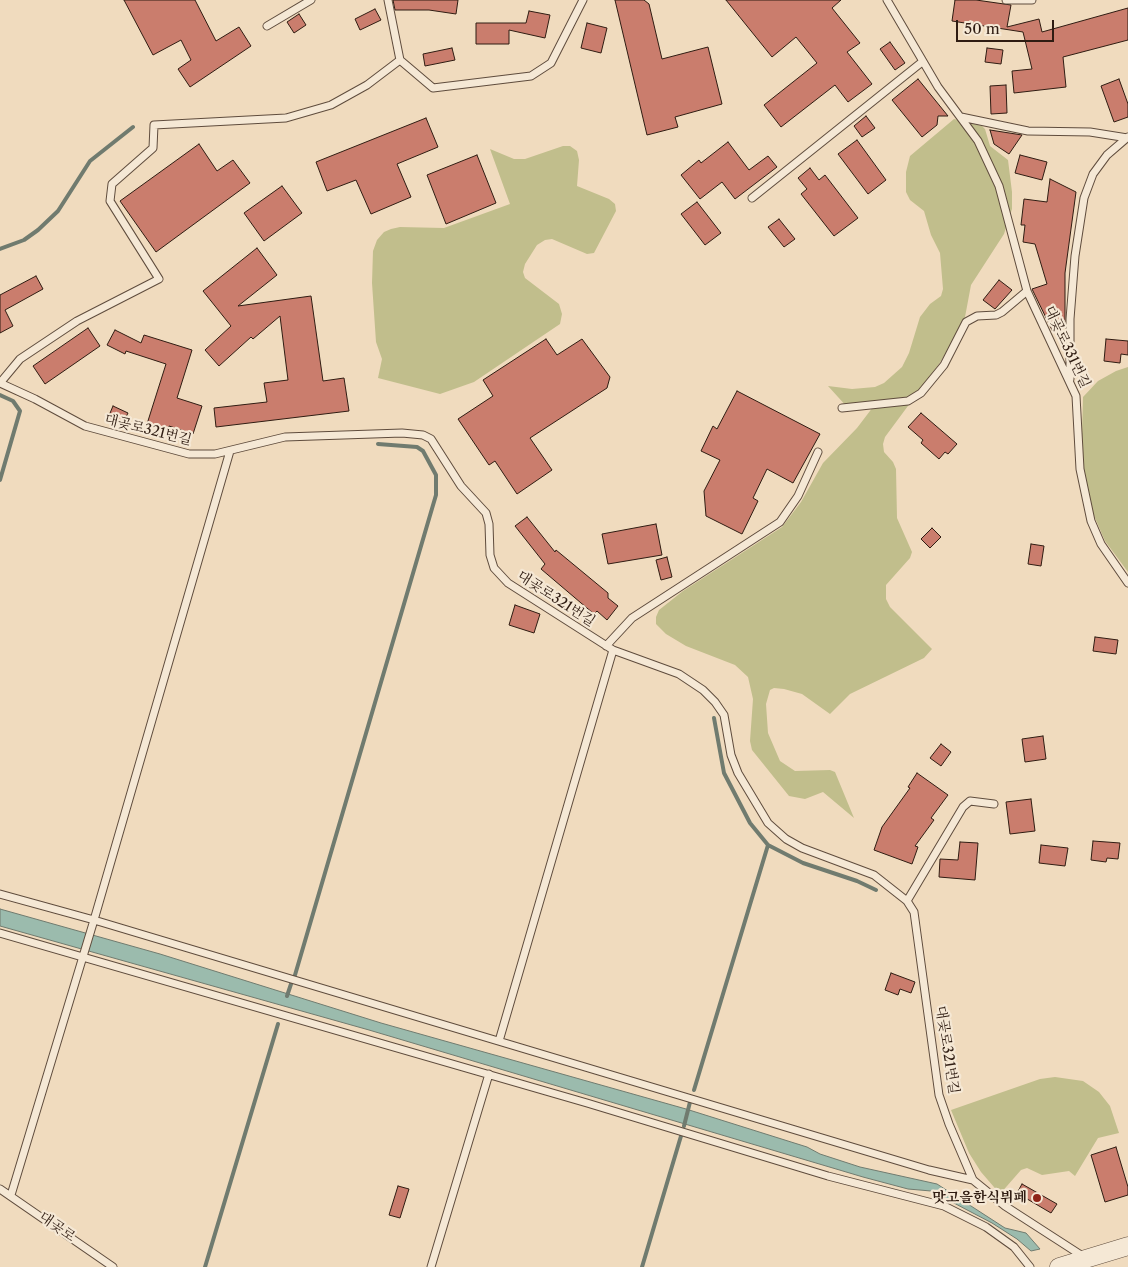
<!DOCTYPE html>
<html>
<head>
<meta charset="utf-8">
<style>
  body { margin:0 }
  #map { position:relative; width:1128px; height:1267px; overflow:hidden; background:#f0dbbe; font-family:"Libre Caslon Text",serif }
  canvas { display:block }
  .scale { position:absolute; left:956px; top:20px; width:98px; height:22px; box-sizing:border-box; border:2px solid #2f1c12; border-top:0; padding-left:6px; font-size:15px; line-height:18px; white-space:nowrap; color:#2f1c12; -webkit-text-stroke:4px #f5e8d5; paint-order:stroke }
</style>
</head>
<body>
<div id="map">
<canvas width="1128" height="1267"></canvas>
<div class="scale">50 m</div>
</div>
<script>
const ctx = document.querySelector('canvas').getContext('2d');
ctx.lineJoin = 'round';
function fill(path, color) { ctx.fillStyle = color; ctx.fill(path, 'evenodd'); }
const poly = rows => new Path2D(rows.map(r => 'M' + r).join(''));
function strokePath(path, color, width, dash) { ctx.strokeStyle = color; ctx.lineWidth = width; ctx.lineCap = dash ? 'butt' : 'round'; ctx.setLineDash(dash || []); ctx.stroke(path); }
function label(font, color, halo, rows, align = 'center') {
  ctx.font = font + ' "Libre Caslon Text","Noto Serif KR",serif'; ctx.lineWidth = 4.5; ctx.setLineDash([]); ctx.textBaseline = 'middle'; ctx.strokeStyle = halo; ctx.fillStyle = color; for (const [text, x, y, turn = 0] of rows) {
    ctx.save(); ctx.translate(x, y); ctx.rotate((+turn || 0) * Math.PI / 180); ctx.textAlign = isNaN(turn) ? turn : align; if (halo) ctx.strokeText(text, 0, 0); ctx.fillText(text, 0, 0); ctx.restore();
  }
}
fill(poly([
  [954,119,982,126,985,129,990,146,1008,160,1012,192,1012,209,1004,234,971,285,965,317,959,331,939,364,885,437,883,444,884,452,893,462,896,469,897,518,912,552,910,558,886,585,886,599,890,607,932,649,924,658,850,694,830,714,802,694,784,689,774,688,770,690,766,704,768,733,780,761,795,771,830,770,835,772,854,818,823,792,805,799,789,796,752,750,750,741,753,699,748,677,735,665,686,646,666,634,656,624,656,617,659,610,683,591,782,527,801,502,823,463,857,428,873,407,848,408,828,386,852,389,875,387,884,383,902,367,909,353,920,317,930,304,941,296,943,289,940,253,931,235,924,211,910,200,906,192,906,172,910,156],
  [563,146,570,146,577,151,579,160,577,186,609,199,615,204,616,211,594,253,587,254,552,239,545,240,537,245,525,264,523,272,525,278,559,304,562,314,560,324,474,382,440,394,378,378,382,359,376,342,372,283,373,251,377,240,384,232,391,229,400,227,444,228,510,204,490,149,514,159,525,159],
  [1128,367,1128,572,1105,541,1092,511,1084,472,1082,434,1083,397,1098,381,1116,371],
  [1055,1077,1083,1081,1099,1092,1110,1106,1119,1133,1098,1138,1075,1176,1069,1171,1042,1175,1027,1168,1021,1170,1000,1194,981,1172,969,1153,951,1110,1040,1079]
]), '#c1be8c');
const water = poly([
  [0,909,160,954,381,1023,686,1109,807,1147,820,1154,860,1167,937,1184,1005,1228,1026,1233,1040,1249,1031,1251,1017,1239,992,1223,931,1191,908,1189,863,1177,369,1030,0,926,0,909]
]);
fill(water, '#9bbbad');
strokePath(water, '#707b6f', 1);
strokePath(poly([
  [0,249,24,240,38,230,58,211,90,161,133,127],
  [0,395,13,401,20,411,0,480],
  [768,845,803,863,857,881,876,890],
  [295,975,436,495,436,475,423,451,417,447,378,444],
  [287,996,291,984],
  [694,1090,768,845,750,823,724,773,714,718],
  [684,1126,690,1102],
  [205,1267,278,1024],
  [642,1267,681,1136]
]), '#707b6f', 4);
const building = poly([
  [124,0,195,0,216,41,239,27,251,46,190,87,178,69,191,60,181,40,153,55,124,0],
  [393,0,458,0,456,14,429,10,395,10,393,0],
  [615,0,644,0,649,4,662,59,708,47,722,104,675,117,678,127,647,135,615,0],
  [726,0,841,0,832,8,860,43,847,52,872,84,848,102,835,85,781,127,764,105,817,63,796,37,772,57,726,0],
  [955,0,976,0,1011,5,1007,27,1039,19,1042,32,1128,8,1128,40,1063,57,1066,87,1014,93,1012,71,1032,69,1023,32,952,21,955,0],
  [375,9,381,20,360,30,355,19,375,9],
  [529,11,550,15,545,38,509,30,509,44,476,44,476,23,526,23,529,11],
  [299,14,306,25,294,33,287,22,299,14],
  [587,23,607,28,601,53,581,48,587,23],
  [890,42,905,63,895,70,880,49,890,42],
  [452,48,455,60,425,66,423,54,452,48],
  [987,48,1003,50,1001,64,985,62,987,48],
  [918,79,948,116,938,116,937,125,922,137,892,100,918,79],
  [1119,79,1128,104,1128,117,1114,122,1101,86,1119,79],
  [1006,85,1007,113,991,114,990,86,1006,85],
  [866,116,875,128,862,137,854,126,866,116],
  [426,118,438,147,397,164,411,197,371,214,356,180,327,191,316,162,426,118],
  [990,130,1022,135,1009,154,994,144,990,130],
  [857,140,886,180,868,194,838,154,857,140],
  [728,142,749,170,768,156,777,167,735,199,722,182,700,199,681,175,699,160,701,163,728,142],
  [199,144,217,171,233,160,250,183,156,252,120,201,199,144],
  [477,155,496,203,446,224,427,175,477,155],
  [1020,155,1047,162,1042,180,1015,173,1020,155],
  [810,168,819,180,825,175,858,218,834,236,801,194,807,189,798,178,810,168],
  [1050,179,1076,192,1065,273,1065,326,1053,332,1032,289,1047,284,1035,244,1023,242,1025,225,1021,225,1024,199,1047,202,1050,179],
  [282,186,302,213,264,241,244,213,282,186],
  [697,202,721,233,705,245,681,214,697,202],
  [779,219,795,239,784,247,768,227,779,219],
  [257,248,277,275,238,306,311,296,323,381,344,378,349,411,216,427,214,408,267,402,264,383,288,380,280,316,253,339,251,337,219,366,205,350,231,326,203,291,257,248],
  [36,276,43,289,5,310,13,326,0,333,0,295,36,276],
  [999,280,1012,290,995,309,983,300,999,280],
  [88,328,100,346,45,384,33,366,88,328],
  [115,330,141,343,144,335,192,350,177,398,202,406,193,434,169,426,167,430,147,424,166,364,126,351,125,354,107,345,115,330],
  [546,339,557,355,582,339,610,377,607,388,530,438,552,470,517,494,495,461,489,465,458,419,493,396,483,380,546,339],
  [1106,339,1128,341,1128,355,1121,354,1120,363,1104,361,1106,339],
  [737,391,820,434,793,483,767,469,753,498,758,501,742,534,706,516,704,491,720,460,701,451,713,426,717,429,737,391],
  [113,406,128,413,122,425,108,418,113,406],
  [921,413,957,444,948,454,945,452,939,459,921,443,923,440,908,427,921,413],
  [527,517,555,552,556,550,608,593,608,598,618,606,607,620,597,611,594,614,541,569,545,564,515,526,527,517],
  [656,524,662,555,608,564,602,534,656,524],
  [932,528,941,537,930,548,921,539,932,528],
  [1031,544,1044,546,1041,566,1028,564,1031,544],
  [667,557,672,577,661,580,656,560,667,557],
  [515,605,540,614,534,633,509,625,515,605],
  [1095,637,1118,640,1116,654,1093,651,1095,637],
  [1043,736,1046,759,1025,762,1022,739,1043,736],
  [941,744,951,752,941,766,930,758,941,744],
  [917,773,948,795,931,818,934,820,915,846,918,847,912,864,874,850,882,827,910,788,908,787,917,773],
  [1031,799,1035,831,1010,834,1006,802,1031,799],
  [1093,841,1120,843,1118,859,1107,858,1106,862,1091,860,1093,841],
  [960,842,978,843,975,880,939,877,940,859,958,860,960,842],
  [1041,845,1068,848,1065,866,1039,863,1041,845],
  [891,973,915,982,911,993,900,989,898,995,885,990,891,973],
  [1116,1147,1128,1187,1128,1195,1105,1202,1091,1155,1116,1147],
  [1022,1184,1057,1204,1051,1213,1017,1193,1022,1184],
  [398,1186,409,1189,400,1218,389,1215,398,1186]
]);
fill(building, '#ca7d6d');
strokePath(building, '#2f1c12', 1);
const service = poly([
  [388,0,400,60,433,88,531,76,551,63,583,0],
  [887,0,938,87,978,141,999,186,1027,291,1076,396,1080,469,1091,521,1101,544,1128,583],
  [1006,0,1032,0],
  [267,26,311,0],
  [400,60,367,85,331,105,286,118,154,125,153,148,112,184,110,201,159,279,77,321,20,359,0,383,35,399,85,426,189,454,215,454,285,437,402,433,423,435,431,439,461,486,486,513,489,524,490,555,494,568,508,583,613,650,679,674,703,690,715,702,724,715,731,755,738,773,768,823,786,839,802,848,874,875,907,901,914,912,939,1095,949,1124,973,1180,1005,1206,1084,1257],
  [961,117,1028,131,1090,132,1128,138],
  [752,198,922,62],
  [1070,379,1070,319,1075,256,1084,198,1093,174,1107,155,1128,137],
  [842,408,908,401,921,393,944,365,966,322,977,316,996,315,1002,312,1027,291],
  [606,646,632,618,780,522,798,496,818,452],
  [0,894,94,920,929,1170,973,1180],
  [907,901,963,807,970,801,994,804],
  [0,933,587,1103,828,1176,944,1206,986,1227,1014,1247,1030,1267],
  [499,1041,613,650],
  [0,1189,113,1267],
  [11,1195,94,920,230,451],
  [431,1267,489,1074]
]);
const tertiary = poly([
  [1059,1267,1128,1246]
]);
strokePath(service, '#5f4c3d', 9);
strokePath(tertiary, '#5f4c3d', 19);
strokePath(service, '#f5e8d5', 7);
strokePath(tertiary, '#f5e8d5', 18);
for (const [x, y, r, color] of [
  [1037,1198,5,"#8f2418"]
]) { const dot = new Path2D(); dot.arc(x, y, r, 0, 2 * Math.PI); ctx.fillStyle = color; ctx.fill(dot); strokePath(dot, '#f5e8d5', 2); }
label('14px', '#2f1c12', '#f5e8d5', [
  ["대곶로331번길",1067,347,65],
  ["대곶로321번길",148,430,14],
  ["대곶로321번길",556,599,33],
  ["대곶로321번길",947,1050,81],
  ["대곶로",57,1227,35]
]);
label('bold 14px', '#2f1c12', '#f5e8d5', [
  ["맛고을한식뷔페",1027,1198]
], 'right');
</script>
</body>
</html>
